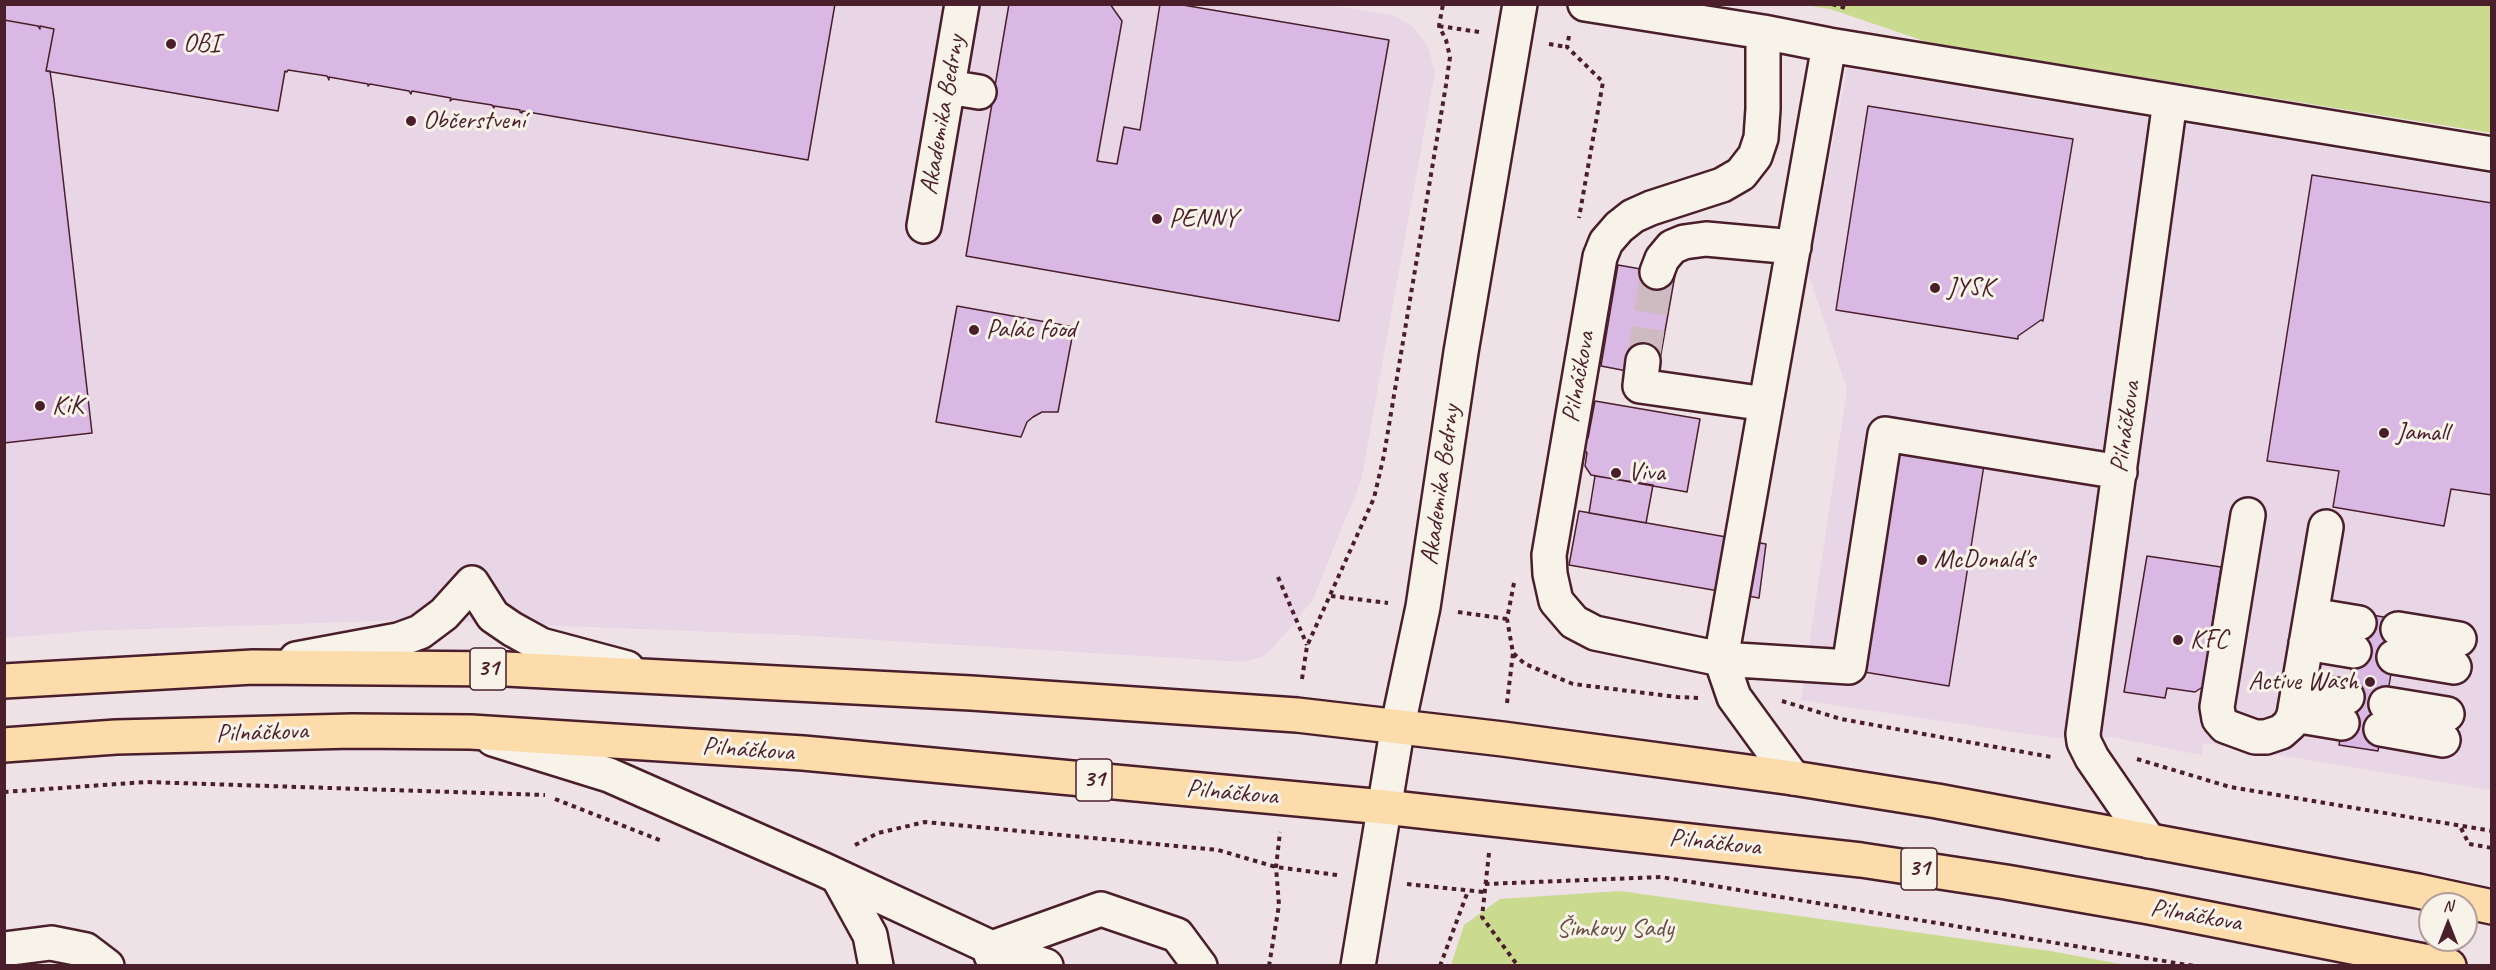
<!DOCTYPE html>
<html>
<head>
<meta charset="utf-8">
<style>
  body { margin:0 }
  #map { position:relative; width:2496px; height:970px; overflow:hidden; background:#eee2e7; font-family:Caveat,sans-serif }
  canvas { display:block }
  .frame { position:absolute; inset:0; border:6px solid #4a1f2b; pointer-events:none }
  .north { position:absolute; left:2418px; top:892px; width:60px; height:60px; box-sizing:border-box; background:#f7f3e8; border:2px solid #b29e9c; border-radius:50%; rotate:0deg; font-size:16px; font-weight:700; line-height:24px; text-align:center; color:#4a1f2b }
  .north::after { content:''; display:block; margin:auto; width:21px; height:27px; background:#4a1f2b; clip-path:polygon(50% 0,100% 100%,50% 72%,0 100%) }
</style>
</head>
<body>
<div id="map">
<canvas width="2496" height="970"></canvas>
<div class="frame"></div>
<div class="north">N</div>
</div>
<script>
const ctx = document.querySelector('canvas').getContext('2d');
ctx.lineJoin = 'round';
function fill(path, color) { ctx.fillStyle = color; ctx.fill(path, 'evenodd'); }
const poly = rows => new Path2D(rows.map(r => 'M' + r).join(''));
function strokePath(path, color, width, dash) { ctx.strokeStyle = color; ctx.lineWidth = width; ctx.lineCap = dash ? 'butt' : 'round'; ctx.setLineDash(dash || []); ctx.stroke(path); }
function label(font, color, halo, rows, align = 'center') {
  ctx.font = font + ' Caveat,sans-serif'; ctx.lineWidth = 6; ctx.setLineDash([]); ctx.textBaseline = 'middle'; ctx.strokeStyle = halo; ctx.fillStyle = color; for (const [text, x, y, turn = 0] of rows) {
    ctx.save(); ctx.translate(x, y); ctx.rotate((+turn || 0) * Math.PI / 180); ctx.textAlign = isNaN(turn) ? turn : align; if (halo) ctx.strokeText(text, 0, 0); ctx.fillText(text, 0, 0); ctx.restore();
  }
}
fill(poly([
  [1326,4,1396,16,1413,27,1423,39,1428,47,1435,72,1361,481,1312,601,1275,646,1262,657,1242,662,793,635,410,620,86,631,5,638,5,5],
  [1847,68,2491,174,2491,790,2204,743,2201,755,2112,737,2055,738,1801,700,1847,389,1808,273]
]), '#e8d6e6');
fill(poly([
  [1804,5,2491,5,2491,133,1930,43,1830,9],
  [1620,891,2050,951,2126,965,1451,965,1464,925,1500,899]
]), '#cada8f');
const building = poly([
  [4,4,835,4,808,160,522,111,522,113,520,112,520,110,494,106,494,108,492,105,453,99,450,101,451,98,412,91,411,94,409,91,370,84,368,86,368,84,329,77,329,80,327,76,288,70,287,72,285,71,278,111,46,71,54,29,40,26,40,29,38,26,4,20,4,4],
  [1009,4,1110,4,1122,21,1097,161,1117,164,1124,127,1140,130,1160,4,1177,4,1389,40,1339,321,966,256,1009,4],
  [4,20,38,26,40,29,40,26,54,29,46,71,50,71,54,99,92,433,4,443,4,20],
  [1868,106,2073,139,2043,321,2041,320,2018,336,2018,339,1836,310,1868,106],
  [2312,175,2492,203,2492,495,2451,489,2444,526,2333,507,2339,471,2267,461,2312,175],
  [1618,265,1675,275,1659,365,1629,359,1627,371,1601,366,1618,265],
  [957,306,1074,327,1058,412,1042,412,1033,417,1027,422,1021,437,936,422,957,306],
  [1595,401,1700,419,1687,492,1591,475,1585,466,1587,453,1580,444,1588,438,1595,401],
  [1899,452,1984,465,1949,686,1864,672,1899,452],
  [1595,476,1653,485,1646,523,1589,513,1595,476],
  [1579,511,1766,544,1759,598,1569,565,1579,511],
  [2147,556,2221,567,2212,626,2220,627,2204,686,2195,692,2167,688,2165,698,2124,692,2147,556],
  [2361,613,2400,620,2378,751,2339,745,2361,613]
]);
fill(building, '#d9b9e4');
strokePath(building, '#4a1f2b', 1.5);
strokePath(poly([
  [1643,361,1657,272]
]), '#cdbbc1', 33, [33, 16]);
const minor = poly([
  [1585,4,1763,32,1829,45,2492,154],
  [1763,32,1763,109,1761,138,1755,156,1741,174,1722,185,1651,208,1633,216,1619,227,1606,242,1600,257,1549,555,1550,574,1556,601,1574,622,1595,633,1721,659,1849,667,1885,434,2120,472],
  [948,87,979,92],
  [924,226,962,4],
  [1657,272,1662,259,1672,247,1684,242,1706,239,1794,247],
  [1643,361,1640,386,1766,404],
  [2248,515,2217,707,2219,719,2225,726,2255,737,2266,737,2281,732,2290,724,2294,715,2326,527],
  [2311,615,2359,623],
  [2398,629,2459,639],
  [2306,643,2354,651],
  [2394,657,2454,667],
  [296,659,398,640,420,632,444,614,472,583,493,616,512,629,541,645,627,668],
  [2299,689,2347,697],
  [2386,704,2447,714],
  [2294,715,2342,723],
  [2381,729,2443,740],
  [493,739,609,775,822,869,992,948,1046,966],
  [1793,778,1734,697,1721,659,1829,45],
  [2149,841,2092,758,2084,742,2083,734,2170,101],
  [838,877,870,935,876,966],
  [4,949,51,943,86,950,107,966],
  [991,955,992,948,1101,909,1177,935,1200,966],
  [1358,966,1398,725,1423,607,1461,352,1520,4]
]);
const major = poly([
  [4,681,253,667,506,669,971,693,1297,715,1503,739,1793,778,1937,801,2418,891,2492,907],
  [4,745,116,737,352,731,471,732,803,753,1384,807,1861,860,2006,882,2149,907,2449,966]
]);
strokePath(minor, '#4a1f2b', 38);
strokePath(major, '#4a1f2b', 38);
strokePath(poly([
  [1832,4,1849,9],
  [1439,26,1479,32],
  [1569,36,1567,47,1603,82,1579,218],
  [1549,44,1567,47],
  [1278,577,1307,645],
  [1514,583,1507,619,1513,653,1525,664,1573,684,1677,697,1698,698],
  [1331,596,1388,603],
  [1458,612,1507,619],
  [1302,679,1307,646,1374,498,1384,455,1446,85,1450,57,1446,40,1439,26,1443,4],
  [1782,701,1841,719,2051,757],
  [1507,703,1513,653],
  [2137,759,2230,787,2492,831],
  [4,792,146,782,545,795],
  [555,799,662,841],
  [2461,828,2469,844,2492,848],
  [855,845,878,833,925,822,1218,850,1276,867,1337,875],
  [1489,853,1482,917,1518,966],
  [1407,884,1484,892],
  [1485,884,1661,877,2194,966],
  [1269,966,1279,905,1276,867,1280,832],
  [1440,966,1468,891]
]), '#4a1f2b', 4, [4.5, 4.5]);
strokePath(minor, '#f7f3e8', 33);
strokePath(major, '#fddcac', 33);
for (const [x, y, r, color] of [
  [171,44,6,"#4a1f2b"],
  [411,121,6,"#4a1f2b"],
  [1157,219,6,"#4a1f2b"],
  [1935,288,6,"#4a1f2b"],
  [974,330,6,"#4a1f2b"],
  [40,406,6,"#4a1f2b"],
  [2384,433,6,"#4a1f2b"],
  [1616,473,6,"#4a1f2b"],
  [1922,560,6,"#4a1f2b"],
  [2178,640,6,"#4a1f2b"],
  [2370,682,6,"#4a1f2b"]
]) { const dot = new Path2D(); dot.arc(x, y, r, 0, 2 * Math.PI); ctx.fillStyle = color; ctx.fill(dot); strokePath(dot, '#f7f3e8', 2); }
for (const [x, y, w] of [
  [488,669,36],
  [1094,780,36],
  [1919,869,36]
]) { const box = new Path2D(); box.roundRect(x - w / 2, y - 21, w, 42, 4.5); ctx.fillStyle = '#f7f3e8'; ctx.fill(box); strokePath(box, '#4a1f2b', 1.5); }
label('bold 24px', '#4a1f2b', null, [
  ["31",488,669],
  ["31",1094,780],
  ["31",1919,869]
]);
label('26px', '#4a1f2b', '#f7f3e8', [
  ["OBI",183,44],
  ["Občerstvení",423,121],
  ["PENNY",1169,219],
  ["JYSK",1947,288],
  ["Palác food",986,330],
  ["KiK",52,406],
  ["Jamall",2396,433],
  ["Viva",1628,473],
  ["McDonald's",1934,560],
  ["KFC",2190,640],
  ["Active Wash",2358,682,"right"]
], 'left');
label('26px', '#4a1f2b', '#f7f3e8', [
  ["Akademika Bedrny",943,115,-80],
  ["Pilnáčkova",1579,377,-80],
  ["Pilnáčkova",2126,427,-82],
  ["Akademika Bedrny",1441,485,-82],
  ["Pilnáčkova",262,733,-2],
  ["Pilnáčkova",748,750,4],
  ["Pilnáčkova",1232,793,5],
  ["Pilnáčkova",1715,843,6],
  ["Pilnáčkova",2196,916,10]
]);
label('26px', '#6a4e44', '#f7f3e8', [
  ["Šimkovy Sady",1615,929]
]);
</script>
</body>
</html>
